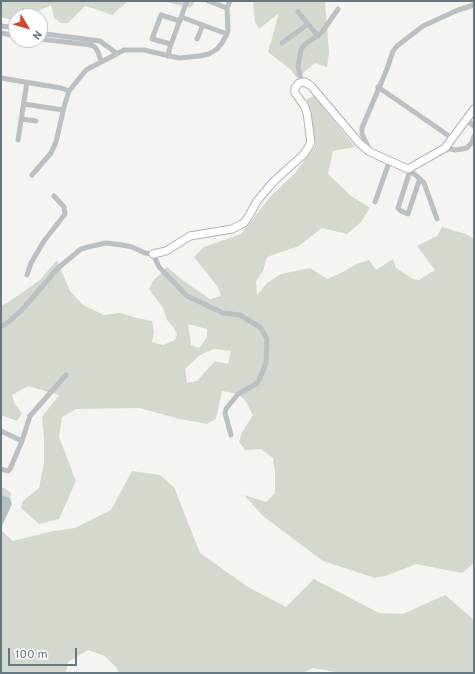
<!DOCTYPE html>
<html>
<head>
<meta charset="utf-8">
<style>
  body { margin:0 }
  #map { position:relative; width:475px; height:674px; overflow:hidden; background:#f4f4f1; font-family:Overpass,sans-serif }
  canvas { display:block }
  .frame { position:absolute; inset:0; border:2px solid #66777f; pointer-events:none }
  .north { position:absolute; left:8px; top:8px; width:40px; height:40px; box-sizing:border-box; background:#fff; border:1px solid #c2c9cc; border-radius:50%; rotate:128deg; font-size:11px; font-weight:700; line-height:16px; text-align:center; color:#66777f }
  .north::after { content:''; display:block; margin:auto; width:14px; height:18px; background:#d34332; clip-path:polygon(50% 0,100% 100%,50% 72%,0 100%) }
  .scale { position:absolute; left:8px; top:648px; width:69px; height:18px; box-sizing:border-box; border:2px solid #66777f; border-top:0; padding-left:5px; font-size:12px; line-height:14px; white-space:nowrap; color:#66777f; -webkit-text-stroke:3px #fff; paint-order:stroke }
</style>
</head>
<body>
<div id="map">
<canvas width="475" height="674"></canvas>
<div class="frame"></div>
<div class="north">N</div>
<div class="scale">100 m</div>
</div>
<script>
const ctx = document.querySelector('canvas').getContext('2d');
ctx.lineJoin = 'round';
function fill(path, color) { ctx.fillStyle = color; ctx.fill(path, 'evenodd'); }
const poly = rows => new Path2D(rows.map(r => 'M' + r).join(''));
function strokePath(path, color, width, dash) { ctx.strokeStyle = color; ctx.lineWidth = width; ctx.lineCap = dash ? 'butt' : 'round'; ctx.setLineDash(dash || []); ctx.stroke(path); }
fill(poly([
  [1,1,128,1,112,15,101,11,85,6,68,23,61,23,54,18,51,5,30,15,16,16,16,19,13,20,1,17],
  [163,1,194,1,194,4,190,8],
  [253,1,325,1,329,52,327,67,315,63,297,78,290,69,268,52,279,13,259,29,255,22],
  [314,96,355,147,333,151,328,174,351,196,370,208,361,222,347,234,322,228,299,246,267,257,263,271,256,281,257,295,267,283,281,274,310,268,327,279,343,272,357,264,369,260,376,270,393,259,396,268,413,279,419,280,435,270,417,246,437,236,442,227,466,234,474,239,474,563,462,573,416,564,388,575,375,578,323,561,263,516,244,495,266,502,275,493,275,472,273,458,261,449,245,450,239,442,242,432,253,415,245,400,238,394,222,391,216,419,207,424,180,419,139,408,76,409,62,417,59,437,76,481,59,519,39,524,21,508,23,501,39,488,44,463,44,439,42,417,59,395,28,386,12,395,15,404,22,413,17,421,1,415,1,306,10,301,40,280,57,260,70,291,83,305,104,315,120,313,137,318,152,321,154,332,152,342,163,345,175,340,177,334,174,328,167,320,163,308,149,289,153,281,167,267,181,279,210,299,221,296,218,287,194,257,204,247,241,234,270,197,295,173,316,145,307,99],
  [188,324,207,329,207,337,199,348,191,345],
  [214,349,231,351,228,364,215,361,197,381,187,383,185,369,200,355],
  [132,471,160,475,174,487,200,553,248,587,286,607,314,579,379,613,403,614,445,595,474,620,474,673,340,673,313,668,302,673,119,673,116,667,105,656,88,650,68,662,66,673,1,673,1,530,13,541,53,531,75,528,111,510],
  [1,488,4,488,11,493,10,498,1,495]
]), '#d4d9d0');
fill(poly([
  [1,495,10,498,12,504,1,528]
]), '#b4c0c2');
const secondary = poly([
  [153,254,166,251,190,236,232,229,244,223,250,214,257,201,274,181,303,155,311,143,307,113,304,105,295,93,295,88,299,83,305,82,311,86,360,144,370,152,408,169,445,148,474,109]
]);
strokePath(secondary, '#aeb4b7', 9);
strokePath(poly([
  [208,1,227,8],
  [298,12,318,36],
  [181,17,227,34],
  [1,26,16,28],
  [40,31,46,34,100,41,116,53],
  [1,33,16,36],
  [40,39,91,45,95,47,98,52,101,61],
  [197,39,203,25],
  [282,43,308,24],
  [171,44,152,39,161,15,180,21],
  [168,56,170,47,187,1],
  [1,78,61,88,69,91],
  [302,83,298,66,301,50,304,45,320,34,325,28,338,9],
  [378,87,452,138],
  [24,104,63,110],
  [21,119,36,121],
  [466,119,474,126],
  [18,140,27,82],
  [445,148,455,150,467,148,472,142,474,136],
  [370,151,362,134,362,128,387,69,393,51,397,46,423,26,458,10,474,5],
  [408,169,419,178,419,181,408,214,401,211,398,208,410,171],
  [32,175,51,153,56,142,64,107,69,91,86,70,124,50,144,50,179,58,200,56,209,54,217,49,222,43,227,34,228,31,227,8,230,1],
  [419,178,424,183,437,219],
  [375,202,390,160],
  [27,275,31,263,44,241,65,214,64,207,54,196],
  [1,326,5,325,22,310,58,268,81,249,92,246,106,243,122,245,132,247,145,253,153,254,159,267,187,296,223,313,240,315,261,328,267,339,266,363,259,380,256,384,238,394,226,409,225,413,231,435],
  [1,431,22,441],
  [1,469,8,471,10,469,22,441,30,416,66,375]
]), '#bbc0c2', 5);
strokePath(secondary, '#fff', 7);
</script>
</body>
</html>
